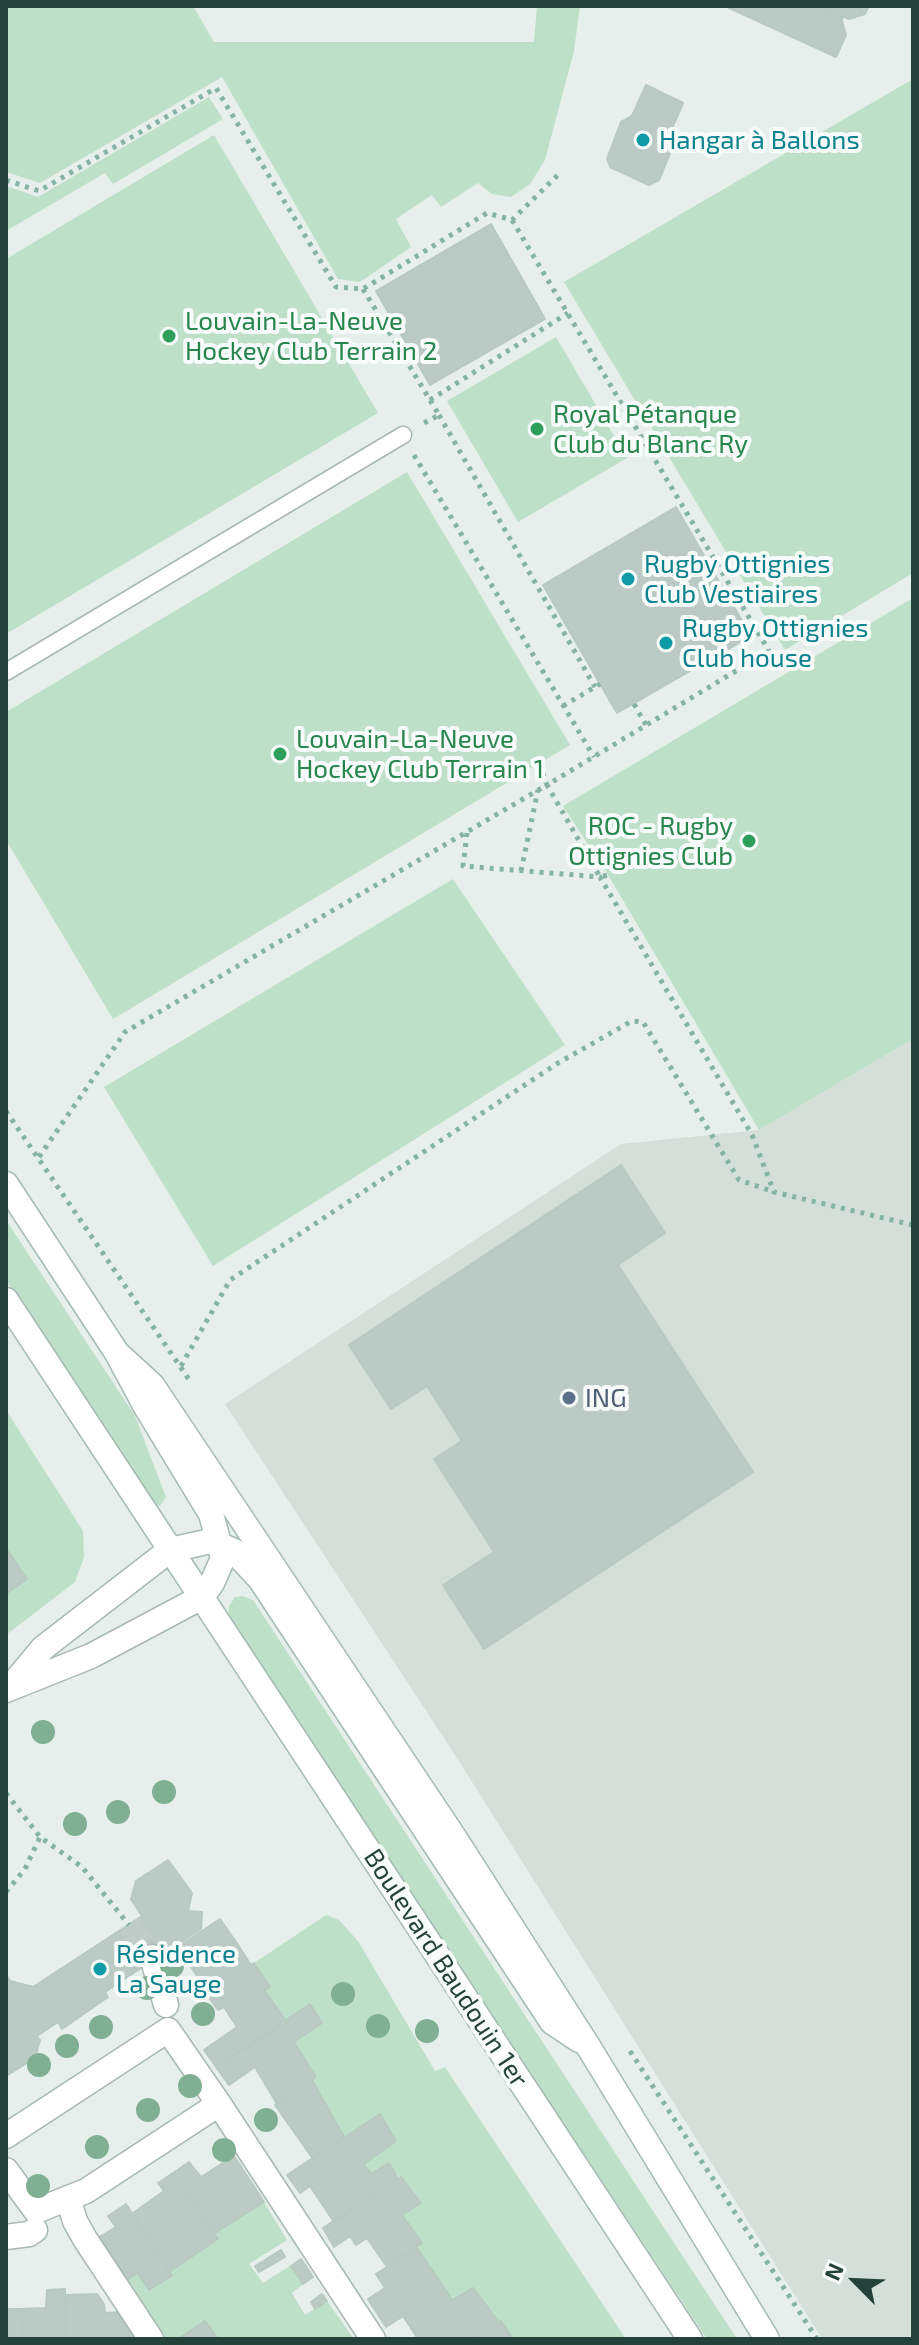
<!DOCTYPE html>
<html>
<head>
<meta charset="utf-8">
<style>
  body { margin:0 }
  #map { position:relative; width:919px; height:2345px; overflow:hidden; background:#e6efeb; font-family:"Exo 2",sans-serif }
  canvas { display:block }
  .frame { position:absolute; inset:0; border:8px solid #24423a; pointer-events:none }
  .north { position:absolute; left:815px; top:2241px; width:80px; height:80px; -webkit-text-stroke:6px #f7fbf9; paint-order:stroke; rotate:294deg; font-size:22px; font-weight:700; line-height:32px; text-align:center; color:#24423a }
  .north::after { content:''; display:block; margin:auto; width:28px; height:36px; background:#24423a; clip-path:polygon(50% 0,100% 100%,50% 72%,0 100%) }
</style>
</head>
<body>
<div id="map">
<canvas width="919" height="2345"></canvas>
<div class="frame"></div>
<div class="north">N</div>
</div>
<script>
const ctx = document.querySelector('canvas').getContext('2d');
ctx.lineJoin = 'round';
function fill(path, color) { ctx.fillStyle = color; ctx.fill(path, 'evenodd'); }
const poly = rows => new Path2D(rows.map(r => 'M' + r).join(''));
function strokePath(path, color, width, dash) { ctx.strokeStyle = color; ctx.lineWidth = width; ctx.lineCap = dash ? 'butt' : 'round'; ctx.setLineDash(dash || []); ctx.stroke(path); }
function label(font, color, halo, rows, align = 'center') {
  ctx.font = font + ' "Exo 2",sans-serif'; ctx.lineWidth = 8; ctx.setLineDash([]); ctx.textBaseline = 'middle'; ctx.strokeStyle = halo; ctx.fillStyle = color; for (const [text, x, y, turn = 0] of rows) {
    ctx.save(); ctx.translate(x, y); ctx.rotate((+turn || 0) * Math.PI / 180); ctx.textAlign = isNaN(turn) ? turn : align; if (halo) ctx.strokeText(text, 0, 0); ctx.fillText(text, 0, 0); ctx.restore();
  }
}
fill(poly([
  [913,1039,913,2339,822,2339,457,1758,225,1404,621,1144,759,1130]
]), '#d4dfda');
fill(poly([
  [6,6,193,6,214,42,534,42,537,6,580,6,574,51,545,160,530,184,511,197,492,194,478,183,441,207,432,195,396,219,411,247,360,282,338,279,222,77,40,183,6,172],
  [913,79,913,573,785,650,564,282],
  [209,97,223,119,113,184,105,173,6,231,6,186,38,197],
  [214,135,378,413,6,634,6,259],
  [556,337,627,458,518,522,447,401],
  [407,472,570,745,113,1019,6,840,6,712],
  [913,598,913,1039,759,1130,608,875,563,806],
  [453,879,565,1045,213,1266,104,1087],
  [6,1220,135,1416,166,1497,160,1506,153,1504,6,1280],
  [6,1410,83,1531,84,1557,75,1582,6,1635,6,1594,27,1579,6,1548],
  [243,1596,253,1600,737,2339,707,2339,228,1617,229,1606,235,1597],
  [326,1915,339,1920,358,1941,435,2071,445,2067,626,2339,513,2339,473,2288,452,2300,417,2248,422,2243,402,2215,420,2202,389,2164,371,2174,364,2164,396,2140,379,2114,344,2137,312,2080,316,2076,294,2042,322,2023,310,2004,285,2021,264,1990,270,1986,254,1963],
  [264,2202,287,2240,249,2264,263,2283,301,2259,313,2277,292,2293,305,2315,327,2301,354,2339,218,2339,205,2321,178,2339,159,2339,123,2282,138,2273,150,2290,172,2277,169,2272,218,2240,215,2233]
]), '#bfe0c8');
const building = poly([
  [725,6,808,6,842,21,846,35,836,57,725,6],
  [808,6,823,6,843,16,842,21,808,6],
  [823,6,869,6,865,14,849,19,823,6],
  [646,85,683,103,670,133,673,146,659,180,649,185,610,167,607,159,621,122,632,116,646,85],
  [491,224,545,319,430,385,376,291,491,224],
  [676,507,714,573,581,651,543,585,676,507],
  [714,573,751,636,617,713,581,651,714,573],
  [621,1165,665,1233,618,1265,753,1472,484,1649,443,1585,494,1552,434,1459,462,1441,427,1386,391,1409,349,1345,621,1165],
  [6,1548,27,1579,6,1594,6,1548],
  [168,1860,192,1893,188,1911,202,1912,201,1929,180,1943,177,1940,152,1957,150,1962,105,1992,108,1997,62,2029,58,2022,37,2036,40,2040,35,2058,6,2076,6,1975,10,1981,33,1987,142,1916,131,1899,136,1881,168,1860],
  [220,1919,236,1942,193,1970,178,1947,220,1919],
  [236,1942,251,1965,209,1993,193,1970,236,1942],
  [254,1963,270,1987,264,1990,287,2022,216,2067,204,2050,237,2027,224,2007,218,2010,207,1995,254,1963],
  [310,2004,322,2023,294,2042,316,2077,277,2104,255,2067,229,2085,216,2067,310,2004],
  [312,2080,344,2137,313,2159,275,2105,312,2080],
  [380,2114,396,2141,364,2164,371,2174,389,2163,398,2178,334,2222,310,2186,300,2193,287,2175,380,2114],
  [234,2156,264,2202,215,2233,173,2173,189,2162,201,2177,234,2156],
  [173,2173,218,2239,169,2272,133,2213,164,2191,158,2183,173,2173],
  [401,2177,421,2203,402,2215,422,2243,387,2267,367,2238,356,2245,350,2236,334,2247,323,2228,401,2177],
  [126,2204,172,2276,149,2290,138,2273,123,2282,98,2238,116,2227,108,2216,126,2204],
  [417,2248,445,2289,386,2327,368,2299,385,2288,376,2274,417,2248],
  [281,2250,285,2257,259,2272,255,2266,281,2250],
  [301,2259,313,2277,303,2284,291,2266,301,2259],
  [473,2288,499,2322,474,2339,418,2339,403,2316,445,2289,452,2300,473,2288],
  [65,2289,66,2339,23,2339,21,2309,46,2308,47,2290,65,2289],
  [97,2294,104,2304,105,2313,122,2312,137,2334,132,2339,66,2339,66,2295,97,2294],
  [322,2294,327,2301,315,2309,311,2302,322,2294],
  [6,2309,21,2309,23,2339,6,2339,6,2309],
  [205,2321,218,2339,178,2339,205,2321],
  [501,2321,513,2339,474,2339,499,2322,501,2321]
]);
fill(building, '#bbcac4');
strokePath(building, '#b8c9c2', 2);
strokePath(poly([
  [129,1925,152,1957]
]), '#bfccc8', 24, [24, 12]);
const lane = poly([
  [6,672,403,435]
]);
const street = poly([
  [13,1684,43,1648,170,1550],
  [6,1690,91,1656,202,1597],
  [152,1957,166,2005],
  [219,2104,373,2339],
  [6,2136,168,2030,219,2104,86,2191,36,2211,6,2170],
  [68,2198,75,2221,85,2239,151,2339],
  [6,2237,29,2234,35,2230]
]);
const secondary = poly([
  [6,1184,117,1353,146,1407,211,1514,223,1558,212,1583,202,1597],
  [6,1300,690,2339],
  [117,1353,152,1385,452,1834,588,2046,767,2339],
  [170,1550,211,1541,234,1551,260,1579,552,2022,579,2040]
]);
strokePath(lane, '#a8b8b2', 19);
strokePath(street, '#a8b8b2', 27);
strokePath(secondary, '#a4bbb3', 27);
strokePath(poly([
  [6,180,39,191,216,88,336,287,363,289,487,213,512,220,559,174],
  [512,220,769,651,547,785,539,763],
  [363,289,439,415,422,424],
  [430,400,568,313],
  [439,415,595,687],
  [414,455,594,757],
  [634,704,646,725],
  [563,706,600,684],
  [467,833,463,866,600,877,752,1135,774,1192,913,1225],
  [521,871,538,790],
  [6,1111,190,1381],
  [39,1157,125,1032,547,785,600,877,608,875],
  [181,1366,230,1280,558,1063,632,1021,643,1022,739,1180,774,1192],
  [6,1793,40,1837,82,1867,129,1925],
  [6,1892,25,1869,40,1837],
  [630,2051,817,2339]
]), '#86b3a5', 5, [4, 6]);
strokePath(lane, '#fff', 16);
strokePath(street, '#fff', 24);
strokePath(secondary, '#fff', 24);
ctx.fillStyle = '#80af93';
for (const [x, y] of [
  [43,1732],
  [164,1792],
  [118,1812],
  [75,1824],
  [172,1966],
  [147,1988],
  [343,1994],
  [203,2014],
  [378,2026],
  [101,2027],
  [427,2031],
  [67,2046],
  [39,2065],
  [190,2086],
  [148,2110],
  [266,2120],
  [97,2147],
  [224,2150],
  [38,2186]
]) { ctx.beginPath(); ctx.arc(x, y, 12, 0, 2 * Math.PI); ctx.fill(); }
for (const [x, y, r, color] of [
  [643,140,8,"#0f9aa8"],
  [169,336,8,"#2e9e5b"],
  [537,429,8,"#2e9e5b"],
  [628,579,8,"#0f9aa8"],
  [666,643,8,"#0f9aa8"],
  [280,754,8,"#2e9e5b"],
  [749,841,8,"#2e9e5b"],
  [569,1398,8,"#5c6f8a"],
  [100,1969,8,"#0f9aa8"]
]) { const dot = new Path2D(); dot.arc(x, y, r, 0, 2 * Math.PI); ctx.fillStyle = color; ctx.fill(dot); strokePath(dot, '#f7fbf9', 3); }
label('26px', '#0d838f', '#f7fbf9', [
  ["Hangar à Ballons",659,140],
  ["Rugby Ottignies",644,564],
  ["Club Vestiaires",644,594],
  ["Rugby Ottignies",682,628],
  ["Club house",682,658],
  ["Résidence",116,1954],
  ["La Sauge",116,1984]
], 'left');
label('26px', '#27864d', '#f7fbf9', [
  ["Louvain-La-Neuve",185,321],
  ["Hockey Club Terrain 2",185,351],
  ["Royal Pétanque",553,414],
  ["Club du Blanc Ry",553,444],
  ["Louvain-La-Neuve",296,739],
  ["Hockey Club Terrain 1",296,769],
  ["ROC - Rugby",733,826,"right"],
  ["Ottignies Club",733,856,"right"]
], 'left');
label('26px', '#4e5e75', '#f7fbf9', [
  ["ING",585,1398]
], 'left');
label('26px', '#24423a', '#f7fbf9', [
  ["Boulevard Baudouin 1er",446,1968,57]
]);
</script>
</body>
</html>
